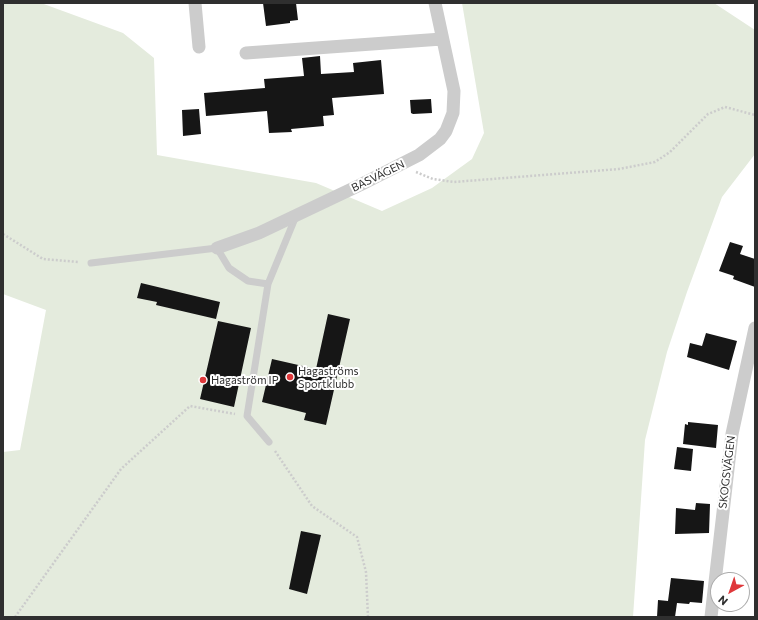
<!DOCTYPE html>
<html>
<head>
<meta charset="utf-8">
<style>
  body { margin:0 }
  #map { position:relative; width:758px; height:620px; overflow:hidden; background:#fff; font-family:Commissioner,sans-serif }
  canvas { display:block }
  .frame { position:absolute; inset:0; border:4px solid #2f2f2f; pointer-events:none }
  .north { position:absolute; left:710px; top:572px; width:40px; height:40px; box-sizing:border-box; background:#fff; border:1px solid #acacac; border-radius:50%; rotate:220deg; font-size:11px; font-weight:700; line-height:16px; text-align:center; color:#2f2f2f }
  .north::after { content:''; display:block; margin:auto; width:14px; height:18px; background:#df383b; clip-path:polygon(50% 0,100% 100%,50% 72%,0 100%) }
</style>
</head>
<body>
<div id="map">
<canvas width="758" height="620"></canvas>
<div class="frame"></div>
<div class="north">N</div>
</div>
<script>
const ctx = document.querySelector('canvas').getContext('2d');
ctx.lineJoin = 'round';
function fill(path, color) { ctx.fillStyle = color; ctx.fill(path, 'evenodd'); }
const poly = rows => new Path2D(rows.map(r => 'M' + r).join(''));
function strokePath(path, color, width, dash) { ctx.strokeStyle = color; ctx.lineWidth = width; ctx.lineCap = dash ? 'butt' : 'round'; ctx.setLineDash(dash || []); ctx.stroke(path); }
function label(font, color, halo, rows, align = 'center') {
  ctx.font = font + ' Commissioner,sans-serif'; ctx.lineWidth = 4; ctx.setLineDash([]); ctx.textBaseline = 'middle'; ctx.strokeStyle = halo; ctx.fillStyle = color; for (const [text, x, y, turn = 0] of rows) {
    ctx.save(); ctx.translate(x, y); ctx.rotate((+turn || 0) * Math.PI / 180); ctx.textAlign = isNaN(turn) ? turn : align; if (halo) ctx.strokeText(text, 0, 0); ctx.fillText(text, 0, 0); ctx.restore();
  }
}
fill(poly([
  [3,3,41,3,123,33,154,58,157,155,316,183,382,211,432,188,472,159,484,133,462,3,714,3,755,30,755,154,722,197,687,292,667,352,645,440,633,617,3,617,3,452,20,450,46,310,3,294]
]), '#e4ebdd');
fill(poly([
  [263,3,296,3,298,20,290,21,290,23,266,26],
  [320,56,321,74,354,72,353,63,381,60,384,94,332,98,334,115,323,116,324,126,291,129,292,132,269,133,267,111,206,116,204,93,265,88,264,79,304,76,302,58],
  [431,99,432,113,413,114,411,113,410,100],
  [199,109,201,134,183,136,182,110],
  [730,242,743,246,740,254,755,259,755,287,733,279,734,276,719,271],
  [141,283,220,302,216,319,156,305,157,302,137,298],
  [328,314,350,319,326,425,304,420,306,413,262,402,272,359,316,369],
  [218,321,251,328,234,407,200,399],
  [706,333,737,341,729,370,687,357,690,343,702,346],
  [688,422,718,425,716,448,683,444,685,424,688,425],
  [677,447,693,449,691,471,674,469],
  [696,503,710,504,709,533,675,534,676,508,695,510],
  [301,531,321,535,307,594,289,589],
  [671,578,704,581,702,603,690,602,689,604,677,603,675,617,657,617,658,600,668,601]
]), '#161616');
strokePath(poly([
  [416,172,433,179,454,182,619,169,655,162,670,152,708,114,725,107,755,115],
  [3,234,43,259,79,262],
  [275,451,312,506,357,537,366,572,368,617],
  [15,617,121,469,190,406,235,414]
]), '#ccc', 2.5, [2, 2]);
strokePath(poly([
  [91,263,217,248,229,268,248,281,268,284,296,216],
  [268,284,247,416,269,442]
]), '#ccc', 7);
strokePath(poly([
  [195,3,199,47],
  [246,53,442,39],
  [217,248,259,233,360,185,419,155,440,139,446,131,453,113,454,91,435,3],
  [711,617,732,434,755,328]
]), '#ccc', 13);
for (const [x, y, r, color] of [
  [290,377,4,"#df383b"],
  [203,380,4,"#df383b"]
]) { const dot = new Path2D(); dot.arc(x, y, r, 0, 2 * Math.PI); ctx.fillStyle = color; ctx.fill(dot); strokePath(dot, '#fff', 1.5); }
label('11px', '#2f2f2f', '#fff', [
  ["BASVÄGEN",378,176,-26],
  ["SKOGSVÄGEN",727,472,-83]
]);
label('11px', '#2f2f2f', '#fff', [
  ["Hagaströms",298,371],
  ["Sportklubb",298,384],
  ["Hagaström IP",211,380]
], 'left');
</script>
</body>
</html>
